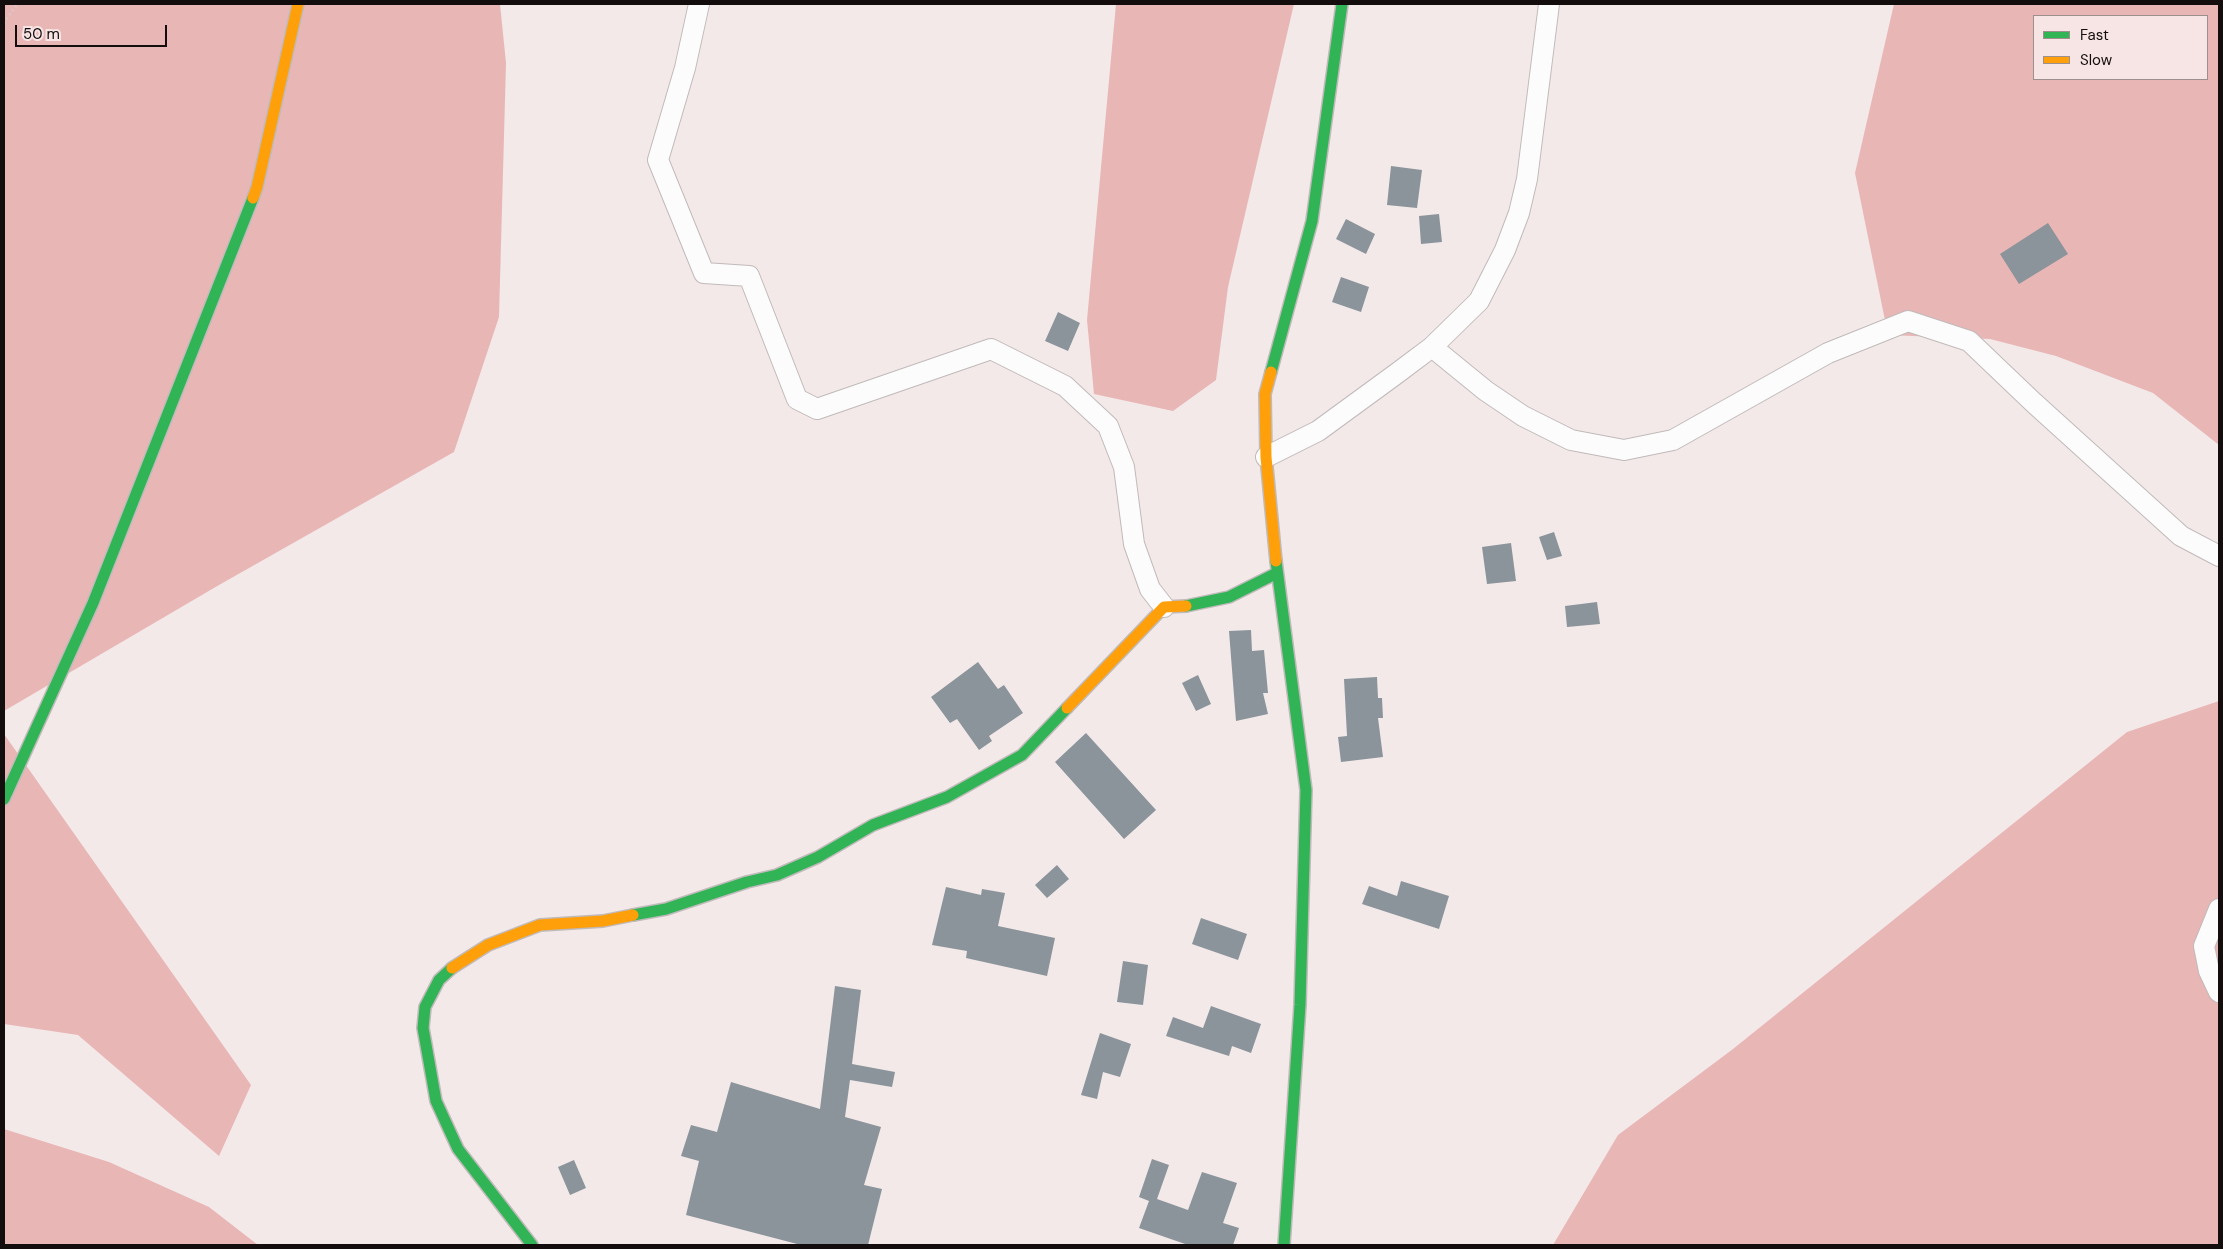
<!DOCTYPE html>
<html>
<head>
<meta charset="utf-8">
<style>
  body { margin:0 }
  #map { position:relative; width:2223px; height:1249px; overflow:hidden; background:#f3e9e9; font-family:"DM Sans",sans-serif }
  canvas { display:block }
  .frame { position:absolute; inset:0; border:5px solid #130e0d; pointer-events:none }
  .legend { position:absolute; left:2033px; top:15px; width:175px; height:65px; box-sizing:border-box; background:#f7e5e5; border:1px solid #9c8f8f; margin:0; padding:6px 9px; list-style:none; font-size:15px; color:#130e0d }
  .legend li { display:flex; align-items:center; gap:10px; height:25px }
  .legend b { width:25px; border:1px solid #9c8f8f }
  .scale { position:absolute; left:15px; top:25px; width:152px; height:22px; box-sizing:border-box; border:2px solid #130e0d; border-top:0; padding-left:6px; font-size:15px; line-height:18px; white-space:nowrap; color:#130e0d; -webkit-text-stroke:4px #f7e5e5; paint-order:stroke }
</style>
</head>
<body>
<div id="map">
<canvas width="2223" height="1249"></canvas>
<div class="frame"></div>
<ul class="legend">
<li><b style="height:6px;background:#30b455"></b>Fast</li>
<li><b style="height:6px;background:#ff9f0a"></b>Slow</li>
</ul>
<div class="scale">50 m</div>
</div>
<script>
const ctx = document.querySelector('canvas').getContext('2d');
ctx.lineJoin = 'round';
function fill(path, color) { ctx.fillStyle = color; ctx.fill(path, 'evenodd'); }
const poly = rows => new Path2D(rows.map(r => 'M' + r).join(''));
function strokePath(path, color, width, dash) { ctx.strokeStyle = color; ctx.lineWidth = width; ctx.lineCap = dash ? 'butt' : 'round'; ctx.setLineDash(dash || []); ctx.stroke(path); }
fill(poly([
  [4,4,500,4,506,63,499,317,454,452,219,585,4,711],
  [1116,4,1294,4,1228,287,1216,380,1173,411,1094,394,1087,320],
  [1894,4,2219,4,2219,445,2153,393,2056,356,1990,339,1888,335,1855,173],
  [2034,16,2207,16,2207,79,2034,79],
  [2219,701,2219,1245,1553,1245,1618,1135,1733,1049,2127,732],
  [4,734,251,1085,219,1156,78,1035,4,1024],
  [4,1129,109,1162,209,1207,258,1245,4,1245]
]), '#e9b6b6');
fill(poly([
  [1391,166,1422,170,1417,208,1387,205],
  [1439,214,1442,242,1421,244,1419,216],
  [1346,219,1375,234,1366,254,1336,239],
  [2048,223,2068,254,2019,284,2000,254],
  [1341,277,1369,287,1361,312,1332,302],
  [1058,312,1080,323,1068,351,1045,341],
  [1554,532,1562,556,1547,560,1539,537],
  [1511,543,1516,581,1487,584,1482,547],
  [1597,602,1600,624,1567,627,1565,606],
  [1251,630,1252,651,1264,650,1268,693,1263,693,1268,714,1236,721,1229,631],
  [978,662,998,689,1004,685,1023,713,989,736,992,741,979,750,957,719,950,723,931,697],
  [1198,675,1211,704,1196,711,1182,683],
  [1377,677,1378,698,1382,698,1383,718,1378,718,1383,757,1341,762,1338,737,1347,736,1344,679],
  [1086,733,1156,810,1124,839,1055,762],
  [1057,865,1069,879,1047,898,1035,885],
  [1401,881,1449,896,1439,929,1362,904,1369,886,1397,896],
  [946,887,981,895,982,889,1005,893,998,926,1055,938,1047,976,966,958,967,951,932,945],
  [1201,918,1247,934,1238,960,1192,944],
  [1123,961,1148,965,1143,1005,1117,1002],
  [835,986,861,990,852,1064,895,1072,892,1087,850,1080,845,1117,881,1127,864,1185,882,1189,868,1245,801,1245,686,1215,699,1161,681,1156,691,1125,717,1132,731,1082,820,1109],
  [1211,1006,1261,1024,1251,1053,1232,1046,1229,1056,1166,1036,1173,1017,1203,1028],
  [1100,1033,1131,1044,1120,1077,1103,1072,1097,1099,1081,1095],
  [1152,1159,1169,1165,1157,1199,1188,1210,1202,1172,1237,1183,1223,1223,1239,1228,1233,1245,1188,1245,1139,1228,1149,1201,1139,1197],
  [574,1160,586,1188,570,1195,558,1167]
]), '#8a949a');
const street = poly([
  [699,4,685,68,658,160,704,273,749,276,797,399,817,409,991,349,1065,386,1108,426,1124,467,1134,544,1150,589,1164,607],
  [1432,347,1486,391,1523,416,1571,440,1624,450,1673,440,1828,353,1908,321,1969,341,2034,403,2181,536,2219,556],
  [1266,457,1318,431,1396,374,1432,347,1479,301,1505,250,1519,213,1527,179,1549,4],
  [2219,909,2204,946,2209,971,2219,992]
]);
const fast = poly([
  [1271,372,1312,221,1342,4],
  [1276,561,1306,790,1300,1005,1284,1245],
  [1186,606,1229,597,1277,573],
  [4,799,93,603,253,198],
  [633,915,666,909,747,882,777,875,818,857,873,825,947,797,1022,755,1067,708],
  [452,968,439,980,425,1007,423,1028,436,1101,458,1149,532,1245]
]);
const slow = poly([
  [253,198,257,187,298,4],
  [1271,372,1265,394,1266,457,1276,561],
  [1067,708,1164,607,1186,606],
  [452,968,488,945,540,925,603,921,633,915]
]);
strokePath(street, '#c1baba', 22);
strokePath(fast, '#c1baba', 14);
strokePath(slow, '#c1baba', 14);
strokePath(poly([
  [4,23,17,4]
]), '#d2d0d0', 3, [1, 4]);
strokePath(street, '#fdfcfc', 20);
strokePath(fast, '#30b455', 11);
strokePath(slow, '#ff9f0a', 11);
</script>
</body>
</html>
